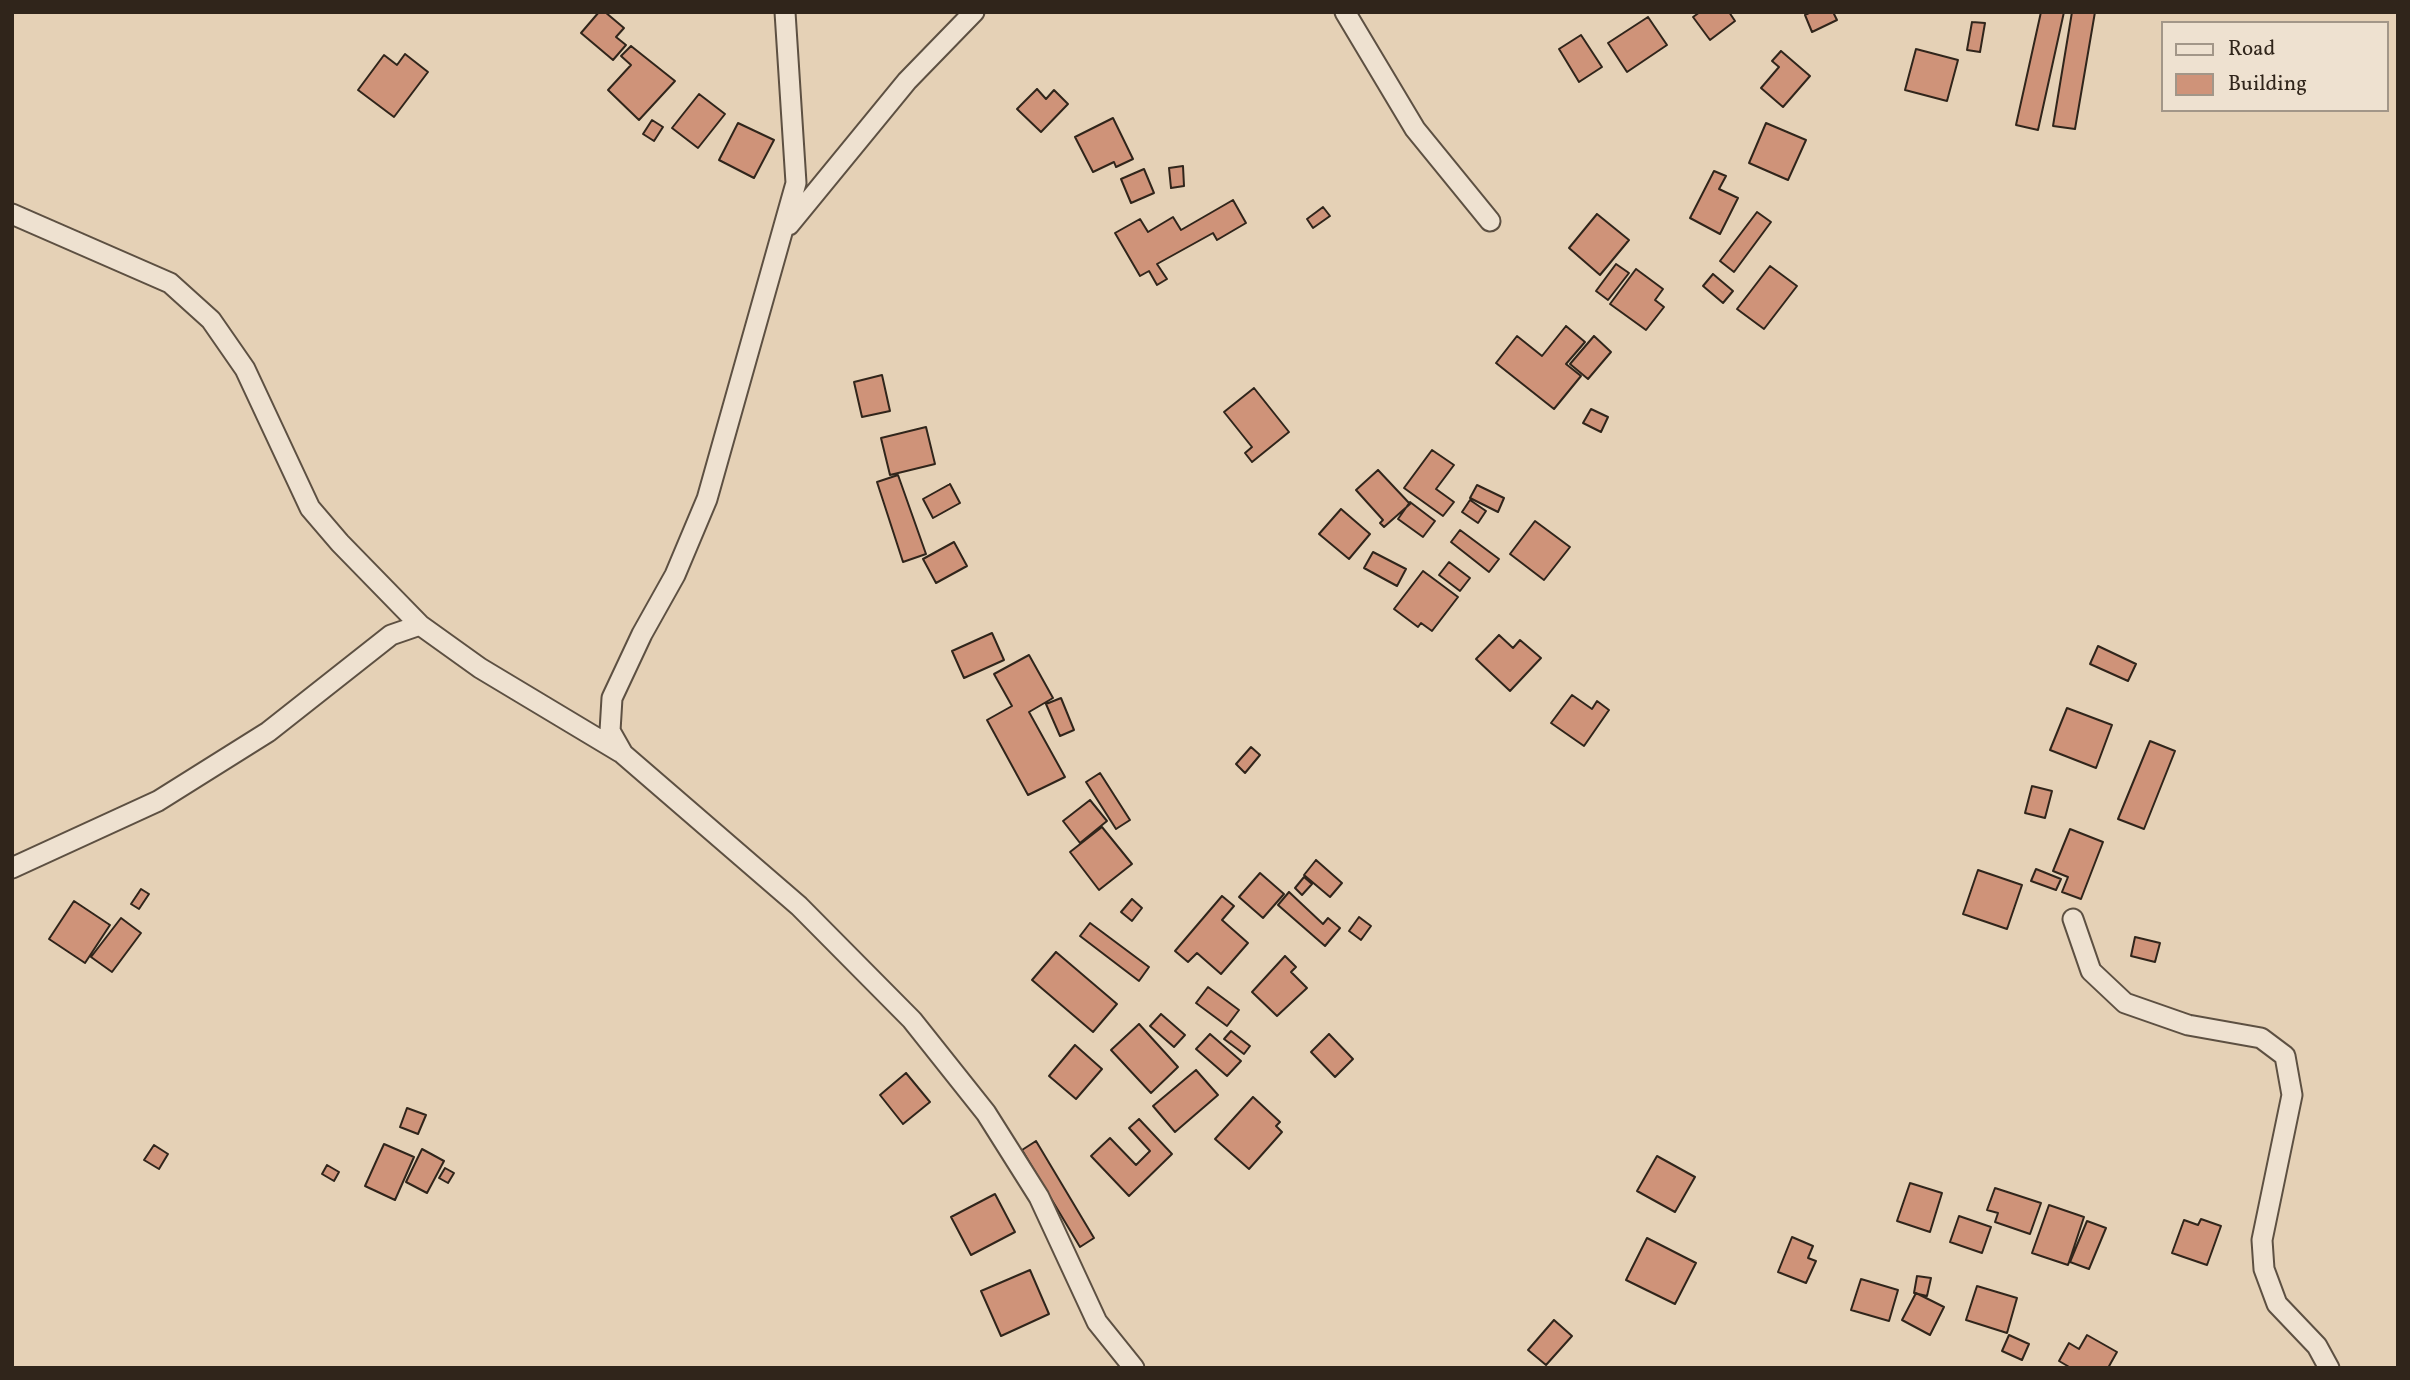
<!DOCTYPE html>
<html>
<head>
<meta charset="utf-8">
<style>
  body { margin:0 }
  #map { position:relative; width:2410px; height:1380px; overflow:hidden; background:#e5d1b6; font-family:Vollkorn,serif }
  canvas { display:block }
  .frame { position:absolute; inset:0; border:14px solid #30251b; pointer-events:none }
  .legend { position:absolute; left:2161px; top:21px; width:228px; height:91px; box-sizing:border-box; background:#eee1d0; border:2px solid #a29688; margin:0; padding:9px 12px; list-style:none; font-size:21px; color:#30251b }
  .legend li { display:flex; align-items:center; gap:14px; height:35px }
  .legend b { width:35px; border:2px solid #a29688 }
</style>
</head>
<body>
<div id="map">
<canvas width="2410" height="1380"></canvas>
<div class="frame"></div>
<ul class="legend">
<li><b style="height:9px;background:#eee1d0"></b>Road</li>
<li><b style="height:19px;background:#cf9379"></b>Building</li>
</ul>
</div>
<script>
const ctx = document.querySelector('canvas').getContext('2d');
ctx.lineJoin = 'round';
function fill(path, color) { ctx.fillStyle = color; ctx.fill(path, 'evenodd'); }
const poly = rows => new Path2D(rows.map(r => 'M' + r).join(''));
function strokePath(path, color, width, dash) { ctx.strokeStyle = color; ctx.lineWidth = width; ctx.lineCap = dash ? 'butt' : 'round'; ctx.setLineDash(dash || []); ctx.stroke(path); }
const building = poly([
  [599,12,605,12,624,28,616,37,626,45,613,60,581,33,599,12],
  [1700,12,1729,12,1735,21,1710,40,1693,17,1700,12],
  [1811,12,1833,12,1837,20,1812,32,1805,15,1811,12],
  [2041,12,2064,12,2038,130,2016,125,2041,12],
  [2072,12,2095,12,2075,129,2053,126,2072,12],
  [1648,17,1667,45,1627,72,1608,43,1648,17],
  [1972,22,1985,23,1980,52,1967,50,1972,22],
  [1581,35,1602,67,1579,82,1559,49,1581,35],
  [631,46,675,81,639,120,608,90,631,65,621,56,631,46],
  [1916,49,1958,60,1947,101,1905,90,1916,49],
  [1781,51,1810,76,1783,107,1761,88,1779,67,1772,61,1781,51],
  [405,54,428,72,394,117,358,90,384,55,397,65,405,54],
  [1037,89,1046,99,1054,90,1068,104,1041,132,1017,109,1037,89],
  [699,94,725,114,698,148,672,128,699,94],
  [1113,118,1133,159,1116,167,1114,162,1093,172,1075,137,1113,118],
  [652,120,663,127,654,141,643,134,652,120],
  [738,123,774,140,754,178,719,160,738,123],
  [1766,123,1806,140,1788,180,1749,163,1766,123],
  [1183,166,1184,186,1171,188,1169,168,1183,166],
  [1144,169,1154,193,1131,203,1121,179,1144,169],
  [1714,171,1726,176,1719,189,1738,198,1720,234,1690,218,1714,171],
  [1233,200,1246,223,1217,240,1213,233,1157,264,1167,279,1157,285,1149,271,1140,276,1115,233,1140,219,1148,232,1173,217,1181,230,1233,200],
  [1323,207,1330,216,1313,228,1307,219,1323,207],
  [1757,212,1771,222,1734,272,1720,261,1757,212],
  [1597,214,1629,240,1600,275,1569,248,1597,214],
  [1616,264,1629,273,1608,300,1596,291,1616,264],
  [1770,266,1797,286,1764,329,1737,309,1770,266],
  [1636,269,1663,289,1655,300,1664,307,1646,330,1610,304,1636,269],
  [1713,274,1733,291,1723,303,1703,286,1713,274],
  [1566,326,1585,342,1566,364,1581,376,1554,409,1496,363,1517,336,1542,356,1566,326],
  [1594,336,1611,352,1588,379,1570,364,1594,336],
  [882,375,890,411,862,417,854,382,882,375],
  [1254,388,1289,432,1252,462,1245,453,1252,447,1224,412,1254,388],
  [1591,409,1608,417,1601,432,1583,423,1591,409],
  [926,427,935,464,890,475,881,438,926,427],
  [1432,450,1454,465,1436,489,1454,502,1443,516,1404,488,1432,450],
  [1378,470,1410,504,1384,527,1380,523,1383,520,1356,490,1378,470],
  [898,475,926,554,903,562,877,482,898,475],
  [950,484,960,503,933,518,923,499,950,484],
  [1477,485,1504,498,1498,512,1470,498,1477,485],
  [1470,500,1486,511,1478,523,1462,512,1470,500],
  [1410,502,1435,521,1423,537,1398,519,1410,502],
  [1341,509,1370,534,1349,559,1319,534,1341,509],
  [1535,521,1570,547,1544,580,1510,554,1535,521],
  [1460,530,1499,559,1489,572,1451,542,1460,530],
  [954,542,967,566,936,583,923,559,954,542],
  [1373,552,1406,569,1397,586,1364,568,1373,552],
  [1449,562,1470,578,1460,591,1439,575,1449,562],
  [1423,571,1458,597,1432,631,1421,623,1418,627,1394,609,1423,571],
  [992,633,1004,660,964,678,952,651,992,633],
  [1499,635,1513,648,1520,640,1541,658,1510,691,1476,659,1499,635],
  [2098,646,2136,664,2128,681,2090,664,2098,646],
  [1029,655,1053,698,1029,712,1065,777,1028,795,987,720,1012,706,994,674,1029,655],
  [1572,695,1592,709,1597,701,1609,710,1584,746,1551,723,1572,695],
  [1061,698,1074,730,1060,736,1046,704,1061,698],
  [2067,708,2112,725,2096,768,2050,750,2067,708],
  [2150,741,2175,751,2144,829,2118,819,2150,741],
  [1251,747,1260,755,1245,773,1236,764,1251,747],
  [1100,773,1130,820,1116,829,1086,782,1100,773],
  [2032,786,2052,791,2045,818,2025,813,2032,786],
  [1090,800,1107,821,1080,843,1063,821,1090,800],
  [1102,827,1132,864,1099,890,1070,852,1102,827],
  [2070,829,2103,842,2081,899,2062,892,2068,877,2053,871,2070,829],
  [1316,860,1342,883,1330,897,1304,875,1316,860],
  [2036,869,2061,879,2056,890,2031,881,2036,869],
  [1978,870,2022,885,2007,929,1963,914,1978,870],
  [1260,873,1284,894,1263,918,1239,897,1260,873],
  [1304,877,1312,884,1302,895,1295,888,1304,877],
  [141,889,149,894,139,909,131,904,141,889],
  [1289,892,1323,924,1328,918,1340,928,1325,946,1278,905,1289,892],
  [1222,896,1234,906,1222,920,1248,943,1221,974,1197,953,1188,962,1175,951,1222,896],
  [1132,899,1142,908,1132,921,1121,912,1132,899],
  [74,901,110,925,85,963,49,939,74,901],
  [1359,917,1371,926,1361,940,1349,931,1359,917],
  [121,918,141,933,112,972,91,957,121,918],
  [1090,923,1149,967,1139,981,1080,936,1090,923],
  [2135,937,2160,943,2155,962,2131,956,2135,937],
  [1056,952,1117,1004,1093,1032,1032,980,1056,952],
  [1285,956,1296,967,1291,972,1307,988,1277,1016,1252,992,1285,956],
  [1208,987,1239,1010,1227,1026,1196,1003,1208,987],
  [1161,1014,1185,1035,1174,1047,1150,1026,1161,1014],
  [1139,1024,1178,1067,1151,1093,1111,1050,1139,1024],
  [1231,1031,1250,1046,1244,1054,1224,1039,1231,1031],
  [1210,1034,1241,1061,1227,1076,1196,1049,1210,1034],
  [1329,1034,1353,1059,1335,1077,1311,1052,1329,1034],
  [1075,1045,1102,1069,1076,1099,1049,1076,1075,1045],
  [1196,1070,1218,1095,1175,1132,1153,1106,1196,1070],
  [906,1073,930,1102,903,1124,880,1095,906,1073],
  [1253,1097,1280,1122,1276,1126,1282,1132,1249,1169,1215,1139,1253,1097],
  [407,1108,426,1115,418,1134,400,1127,407,1108],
  [1139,1119,1172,1154,1129,1196,1091,1156,1110,1138,1136,1165,1150,1151,1129,1128,1139,1119],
  [1036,1141,1094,1238,1080,1247,1022,1150,1036,1141],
  [384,1144,414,1157,395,1200,365,1186,384,1144],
  [154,1145,168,1154,159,1169,144,1160,154,1145],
  [422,1149,444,1161,427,1193,406,1182,422,1149],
  [1657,1156,1695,1177,1675,1212,1637,1191,1657,1156],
  [327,1165,339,1172,334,1181,322,1174,327,1165],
  [445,1168,454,1173,448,1183,439,1178,445,1168],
  [1910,1183,1942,1193,1930,1232,1897,1221,1910,1183],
  [1995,1188,2041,1203,2030,1234,1995,1222,1998,1213,1987,1210,1995,1188],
  [995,1194,1015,1232,971,1255,951,1217,995,1194],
  [2049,1205,2084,1217,2068,1265,2032,1253,2049,1205],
  [1959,1216,1991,1227,1982,1253,1950,1242,1959,1216],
  [2201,1219,2221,1226,2207,1265,2172,1253,2184,1220,2198,1225,2201,1219],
  [2087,1221,2106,1228,2089,1269,2070,1262,2087,1221],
  [1792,1237,1813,1246,1808,1258,1816,1261,1806,1283,1778,1272,1792,1237],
  [1647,1238,1696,1263,1675,1304,1626,1280,1647,1238],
  [1030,1270,1049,1314,1001,1336,981,1291,1030,1270],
  [1917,1276,1931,1278,1927,1296,1914,1293,1917,1276],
  [1861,1279,1898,1290,1889,1321,1851,1310,1861,1279],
  [1977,1286,2017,1298,2007,1333,1966,1320,1977,1286],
  [1916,1293,1944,1307,1930,1335,1902,1320,1916,1293],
  [1554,1320,1572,1336,1546,1365,1528,1350,1554,1320],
  [2009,1335,2029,1344,2022,1360,2002,1351,2009,1335],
  [2087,1335,2117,1352,2108,1368,2071,1368,2059,1361,2069,1343,2079,1349,2087,1335]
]);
fill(building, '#cf9379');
strokePath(building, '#30251b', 2);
const street = poly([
  [785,12,796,183,707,499,675,575,642,634,612,698,610,731,623,754,799,906,912,1020,986,1113,1039,1197,1097,1322,1134,1368],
  [1345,12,1415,129,1490,221],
  [12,214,170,283,211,320,245,369,310,508,340,543,420,625,480,668,620,752],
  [789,225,907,81,974,12],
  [12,868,158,801,268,732,391,635,420,625],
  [2073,919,2091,971,2125,1003,2188,1025,2261,1038,2285,1056,2292,1095,2262,1240,2264,1269,2277,1304,2317,1346,2329,1368]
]);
strokePath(street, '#5d5042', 23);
strokePath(street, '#eee1d0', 19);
</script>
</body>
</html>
